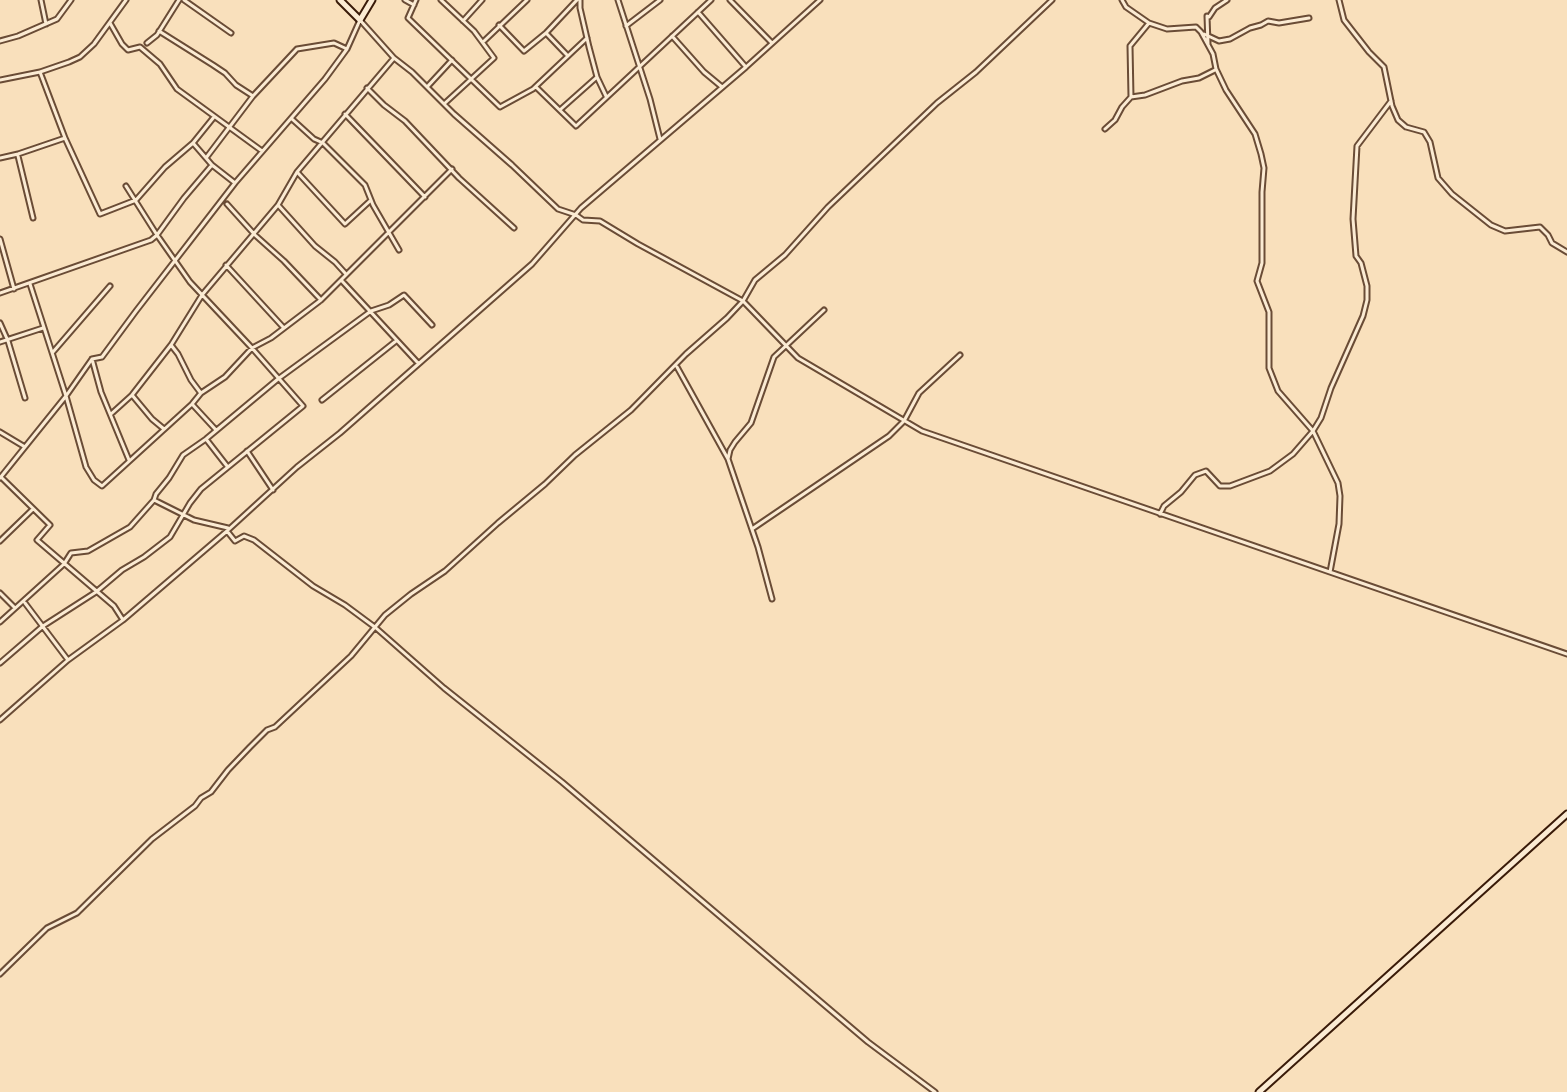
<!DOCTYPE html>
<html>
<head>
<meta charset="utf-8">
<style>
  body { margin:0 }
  canvas { display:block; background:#f9e0bc }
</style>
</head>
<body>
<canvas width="1567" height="1092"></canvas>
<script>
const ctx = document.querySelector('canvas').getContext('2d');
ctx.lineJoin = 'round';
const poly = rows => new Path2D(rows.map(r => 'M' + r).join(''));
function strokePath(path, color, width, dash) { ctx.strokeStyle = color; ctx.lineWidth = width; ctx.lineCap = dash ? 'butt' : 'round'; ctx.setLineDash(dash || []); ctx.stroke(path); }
const street = poly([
  [41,0,46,24],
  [184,0,231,33],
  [405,0,414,5],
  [416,0,408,18,500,107,533,89,587,38],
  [441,0,474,31,494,58,444,104],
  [580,0,580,8,589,47,597,77,606,96],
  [618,0,650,99,660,139],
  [730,0,772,43],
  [1122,0,1126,7,1149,23],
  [1339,0,1344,20,1369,52,1384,67,1392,106,1398,120,1406,127,1424,132,1430,142,1438,178,1452,194,1491,225,1505,231,1540,227,1548,235,1552,243,1567,252],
  [698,12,745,66],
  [463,21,482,0],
  [110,23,122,44,128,50,140,47,160,64,177,89,262,151],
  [499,25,524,51,546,33,577,0],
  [626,26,660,0],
  [159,31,213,65,225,73,236,85,253,96],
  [546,33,568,56],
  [1204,34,1219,41,1230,39,1250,28,1261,25,1268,21,1279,23,1309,18],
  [672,36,704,72,722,87],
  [0,41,18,36,57,19,71,0],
  [483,42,527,0],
  [147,43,157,35,179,0],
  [1208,44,1207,16,1209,17,1215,8,1227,0],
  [0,80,40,72,69,62,80,57,94,44,126,0],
  [427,87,452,60],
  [536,87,576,126,711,0],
  [367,88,384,105,405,121,459,178,514,228],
  [1131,97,1145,95,1182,81,1199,78,1215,70],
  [561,109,597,77],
  [345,114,425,197],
  [292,119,314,139,323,143,365,185,373,205,399,250],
  [1105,129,1115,120,1122,107,1131,97,1130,46,1149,23,1167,29,1196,27,1201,32,1213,54,1216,69,1226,90,1255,134,1261,154,1264,168,1262,192,1262,263,1257,281,1269,312,1269,368,1278,391,1313,431,1338,483,1340,496,1339,524,1330,572],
  [65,138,100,214,136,200,165,167,193,143,214,117],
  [193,143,212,165,235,183],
  [18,156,33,218],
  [0,158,18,154,65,138,40,72],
  [206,158,253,96,297,49,334,43,347,49],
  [298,173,345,224,371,200],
  [227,204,255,235,284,261,321,300],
  [278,205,315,246,335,262,345,273],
  [0,239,14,289],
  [226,265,283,327],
  [342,281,418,363],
  [30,284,66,396,86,467,94,480,102,486,192,404,201,393,225,377,252,348,271,338,321,300,452,169],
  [0,293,151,240,157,235,184,198,212,165],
  [0,323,8,341,25,398],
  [0,342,43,328],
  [171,345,178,354,191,380,200,392],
  [53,352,110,286],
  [92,359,101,392,129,460],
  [677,367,728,459,758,547,772,599],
  [132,395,152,419,164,429],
  [322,400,396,341],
  [192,404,216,430],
  [111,414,132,395,171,345,202,295,278,205,297,172,394,58],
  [0,432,25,447],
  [206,439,227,466],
  [247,451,273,490],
  [728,459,730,450,735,442,751,423,774,357,824,310],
  [1,477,50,525,37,540,114,606,123,620],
  [0,478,66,396,92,359,102,357,136,311,235,183,325,79,347,49,360,20,394,58,412,72,454,114,512,165,558,209,576,215,583,220,600,221,638,244,743,301,798,358,922,431,1567,654],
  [154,500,194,520,228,528],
  [1160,514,1164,506,1181,492,1195,475,1206,471,1220,486,1230,486,1270,471,1293,454,1313,431,1321,418,1331,388,1363,316,1367,300,1367,286,1361,263,1356,256,1353,219,1357,146,1391,101],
  [752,529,889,436,904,421,919,393,960,355],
  [227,531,235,541,244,536,254,540,313,586,345,605,376,628,444,688,562,782,868,1042,935,1092],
  [0,541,33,509],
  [0,593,15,608],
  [25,603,68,660],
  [0,622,64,564,71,553,88,551,130,527,154,500,156,494,169,478,183,455,206,439,278,379,371,311,389,305,404,295,432,325],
  [0,663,43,626,96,592,122,570,144,557,170,537,190,503,201,489,303,406,252,348,190,282,157,235,126,186],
  [0,720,68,660,123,620,227,531,297,467,340,433,532,264,581,208,746,67,820,0],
  [0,974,47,928,77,913,152,839,195,806,201,798,211,792,228,770,250,747,267,730,275,727,351,656,385,615,411,594,445,571,498,523,545,484,575,455,631,410,686,354,727,318,743,301,755,280,785,255,828,207,937,103,976,72,1052,0]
]);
const secondary = poly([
  [340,0,360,20,372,0],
  [1259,1092,1567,814]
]);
strokePath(street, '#6a4c36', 7);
strokePath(secondary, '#3a1b09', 9);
strokePath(street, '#fbebd3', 3);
strokePath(secondary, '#fbebd3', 5);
</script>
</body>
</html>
